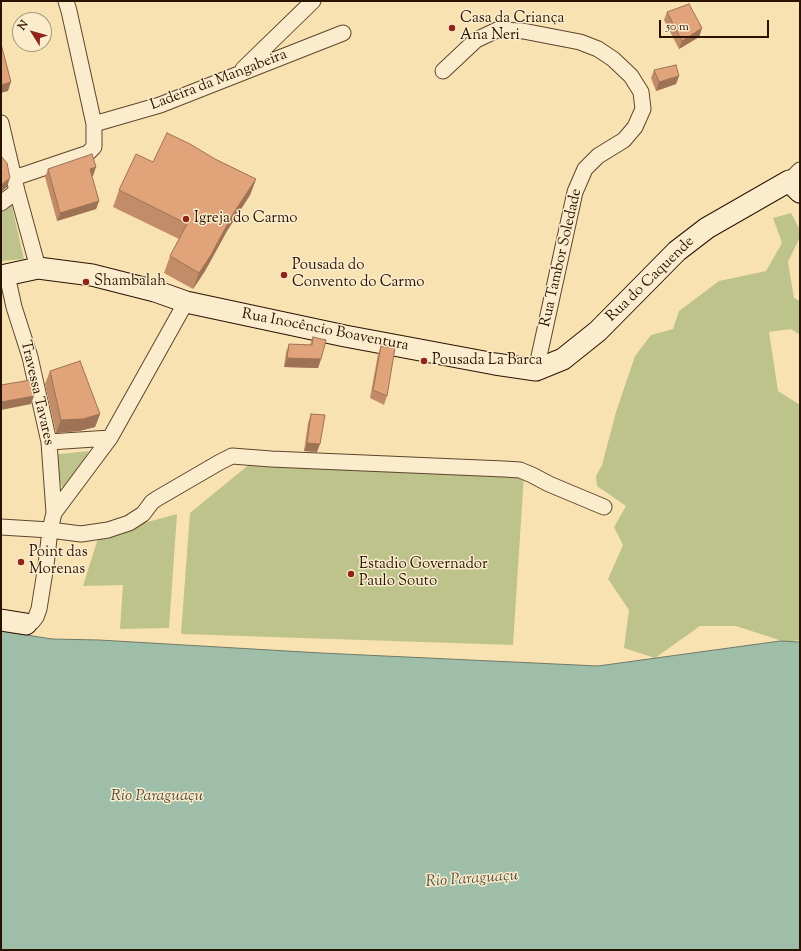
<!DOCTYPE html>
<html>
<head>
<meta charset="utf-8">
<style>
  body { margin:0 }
  #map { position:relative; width:801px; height:951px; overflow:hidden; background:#f9e2b2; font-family:"Sorts Mill Goudy",serif }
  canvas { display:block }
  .frame { position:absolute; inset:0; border:2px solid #291200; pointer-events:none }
  .north { position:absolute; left:12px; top:12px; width:40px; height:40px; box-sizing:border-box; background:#fbeccd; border:1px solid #a7957b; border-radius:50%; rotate:307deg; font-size:11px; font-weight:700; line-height:16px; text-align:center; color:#291200 }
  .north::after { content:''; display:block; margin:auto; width:14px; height:18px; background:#8f2418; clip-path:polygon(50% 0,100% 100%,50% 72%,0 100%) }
  .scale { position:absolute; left:659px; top:20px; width:110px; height:18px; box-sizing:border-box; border:2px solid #291200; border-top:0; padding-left:5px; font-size:12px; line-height:14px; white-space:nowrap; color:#291200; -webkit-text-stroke:3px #fbeccd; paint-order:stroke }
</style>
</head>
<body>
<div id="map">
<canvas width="801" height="951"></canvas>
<div class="frame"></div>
<div class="north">N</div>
<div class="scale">50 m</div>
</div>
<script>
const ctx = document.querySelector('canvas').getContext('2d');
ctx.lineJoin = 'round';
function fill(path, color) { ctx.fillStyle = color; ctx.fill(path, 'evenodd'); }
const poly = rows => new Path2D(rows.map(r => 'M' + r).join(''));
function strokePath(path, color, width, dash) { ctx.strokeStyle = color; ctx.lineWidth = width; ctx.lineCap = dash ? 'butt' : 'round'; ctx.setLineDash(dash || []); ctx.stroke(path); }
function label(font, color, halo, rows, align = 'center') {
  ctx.font = font + ' "Sorts Mill Goudy",serif'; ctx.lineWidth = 3; ctx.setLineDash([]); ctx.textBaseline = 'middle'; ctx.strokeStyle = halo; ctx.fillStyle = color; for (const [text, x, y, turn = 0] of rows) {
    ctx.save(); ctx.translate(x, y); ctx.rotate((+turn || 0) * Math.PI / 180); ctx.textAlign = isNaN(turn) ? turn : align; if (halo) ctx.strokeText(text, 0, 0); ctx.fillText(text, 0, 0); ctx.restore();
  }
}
fill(poly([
  [10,198,24,259,1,261,1,212],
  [791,213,800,230,800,237,788,262,794,298,800,301,800,335,791,329,769,332,778,391,800,405,800,640,785,642,736,626,700,626,655,658,624,648,629,610,608,579,623,545,614,527,626,506,597,486,596,476,602,465,616,412,635,356,651,335,673,329,679,311,719,281,766,271,782,243,773,218],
  [89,451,64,492,50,455],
  [251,463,524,474,513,645,181,634,190,513],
  [177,514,169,628,120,629,123,585,83,586,99,535]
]), '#bec38c');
const water = poly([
  [1,631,52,639,99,640,321,653,598,666,780,641,800,642,800,950,1,950,1,631]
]);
fill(water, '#9ebeaa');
strokePath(water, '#6f7966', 1);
const street = poly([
  [243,69,313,1],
  [443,71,476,40,497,30,523,31,580,42,598,49,613,59,631,76,641,92,643,109,635,127,624,140,598,156,585,169,575,192,536,370],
  [1,123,17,191,38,268],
  [94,124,160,105,343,33],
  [14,178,88,153,94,147,94,124,69,11,66,1],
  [789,181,800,170],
  [1,203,17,191],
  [7,275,14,307,30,357,49,442,54,513,50,530,46,565,39,609,36,617,32,622,26,624],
  [49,442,110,438],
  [54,513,110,438,186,302],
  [1,527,50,530,81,534,108,530,129,523,143,514,152,502,158,498,220,462,232,456,271,459,504,469,520,470,532,475,549,484,604,507]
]);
const secondary = poly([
  [1,276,38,268,92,275,155,291,186,302,345,336,495,364,536,370,563,359,598,331,677,251,707,228,789,181,800,192],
  [1,620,26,624]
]);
strokePath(street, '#5d462c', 17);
strokePath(secondary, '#291200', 23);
strokePath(street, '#fbeccd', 15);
strokePath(secondary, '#fbeccd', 21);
fill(poly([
  [667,12,702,28,699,37,679,49,664,20],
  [654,70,679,76,676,84,656,91,651,78],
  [215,159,256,179,250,195,227,231,205,271,193,289,164,273,170,256,179,239,113,207,119,190,153,162],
  [48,169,93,176,92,176,99,201,96,209,57,221,45,177],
  [313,337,321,359,318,368,284,367,286,352,289,344,310,345],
  [381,346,387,396,384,405,370,398,378,354],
  [50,371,100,414,95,427,79,431,56,433,45,384],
  [311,414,317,452,304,451,308,423]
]), '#c28c68');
fill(poly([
  [702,28,699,37,679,49,682,41],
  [679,76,676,84,656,91,659,82],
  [11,82,8,91,1,93,1,85],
  [96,167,93,176,87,178,90,169],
  [10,178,7,187,1,192,1,185],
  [256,179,250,195,227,231,205,271,193,289,199,273,233,214],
  [99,201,96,209,57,221,60,213],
  [287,358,321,359,318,368,284,367],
  [34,396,31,404,1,410,1,402],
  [100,414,95,427,79,431,56,433,61,420],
  [307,443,320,444,317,452,304,451]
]), '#9e7255');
const building = poly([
  [689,4,702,28,682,41,667,12,689,4],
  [1,44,11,82,1,85,1,44],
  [676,65,679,76,659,82,654,70,676,65],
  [167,133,190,144,215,159,256,179,233,214,211,255,199,273,170,256,187,224,119,190,136,154,153,162,167,133],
  [92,154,96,167,90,169,99,201,60,213,48,169,92,154],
  [1,156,7,163,10,178,1,185,1,156],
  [313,337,326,340,321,359,287,358,289,344,312,345,313,337],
  [381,346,395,348,387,396,373,390,381,346],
  [80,361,100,414,83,419,61,420,50,371,80,361],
  [31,380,34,396,1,402,1,385,31,380],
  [311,414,325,415,320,444,307,443,311,414]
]);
fill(building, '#e1a379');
strokePath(building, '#9e7255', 1);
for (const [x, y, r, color] of [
  [452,28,4,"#8f2418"],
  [186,219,4,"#8f2418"],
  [284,275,4,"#8f2418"],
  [86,282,4,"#8f2418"],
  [424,361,4,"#8f2418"],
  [21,562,4,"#8f2418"],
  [351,574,4,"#8f2418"]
]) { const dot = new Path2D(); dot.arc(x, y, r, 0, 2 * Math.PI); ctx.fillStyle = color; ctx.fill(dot); strokePath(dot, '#fbeccd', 1.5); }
label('15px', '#291200', '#fbeccd', [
  ["Casa da Criança",460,19],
  ["Ana Neri",460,36],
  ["Igreja do Carmo",194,219],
  ["Pousada do",292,266],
  ["Convento do Carmo",292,283],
  ["Shambalah",94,282],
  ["Pousada La Barca",432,361],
  ["Point das",29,553],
  ["Morenas",29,570],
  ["Estadio Governador",359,565],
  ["Paulo Souto",359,582]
], 'left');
label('15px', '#291200', '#fbeccd', [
  ["Ladeira da Mangabeira",219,81,-21],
  ["Rua Tambor Soledade",562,258,-77],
  ["Rua do Caquende",651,280,-44],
  ["Rua Inocêncio Boaventura",325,331,11],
  ["Travessa Tavares",36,393,77]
]);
label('italic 16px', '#524e3c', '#fbeccd', [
  ["Rio Paraguaçu",157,797],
  ["Rio Paraguaçu",472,880,-4]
]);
</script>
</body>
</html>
